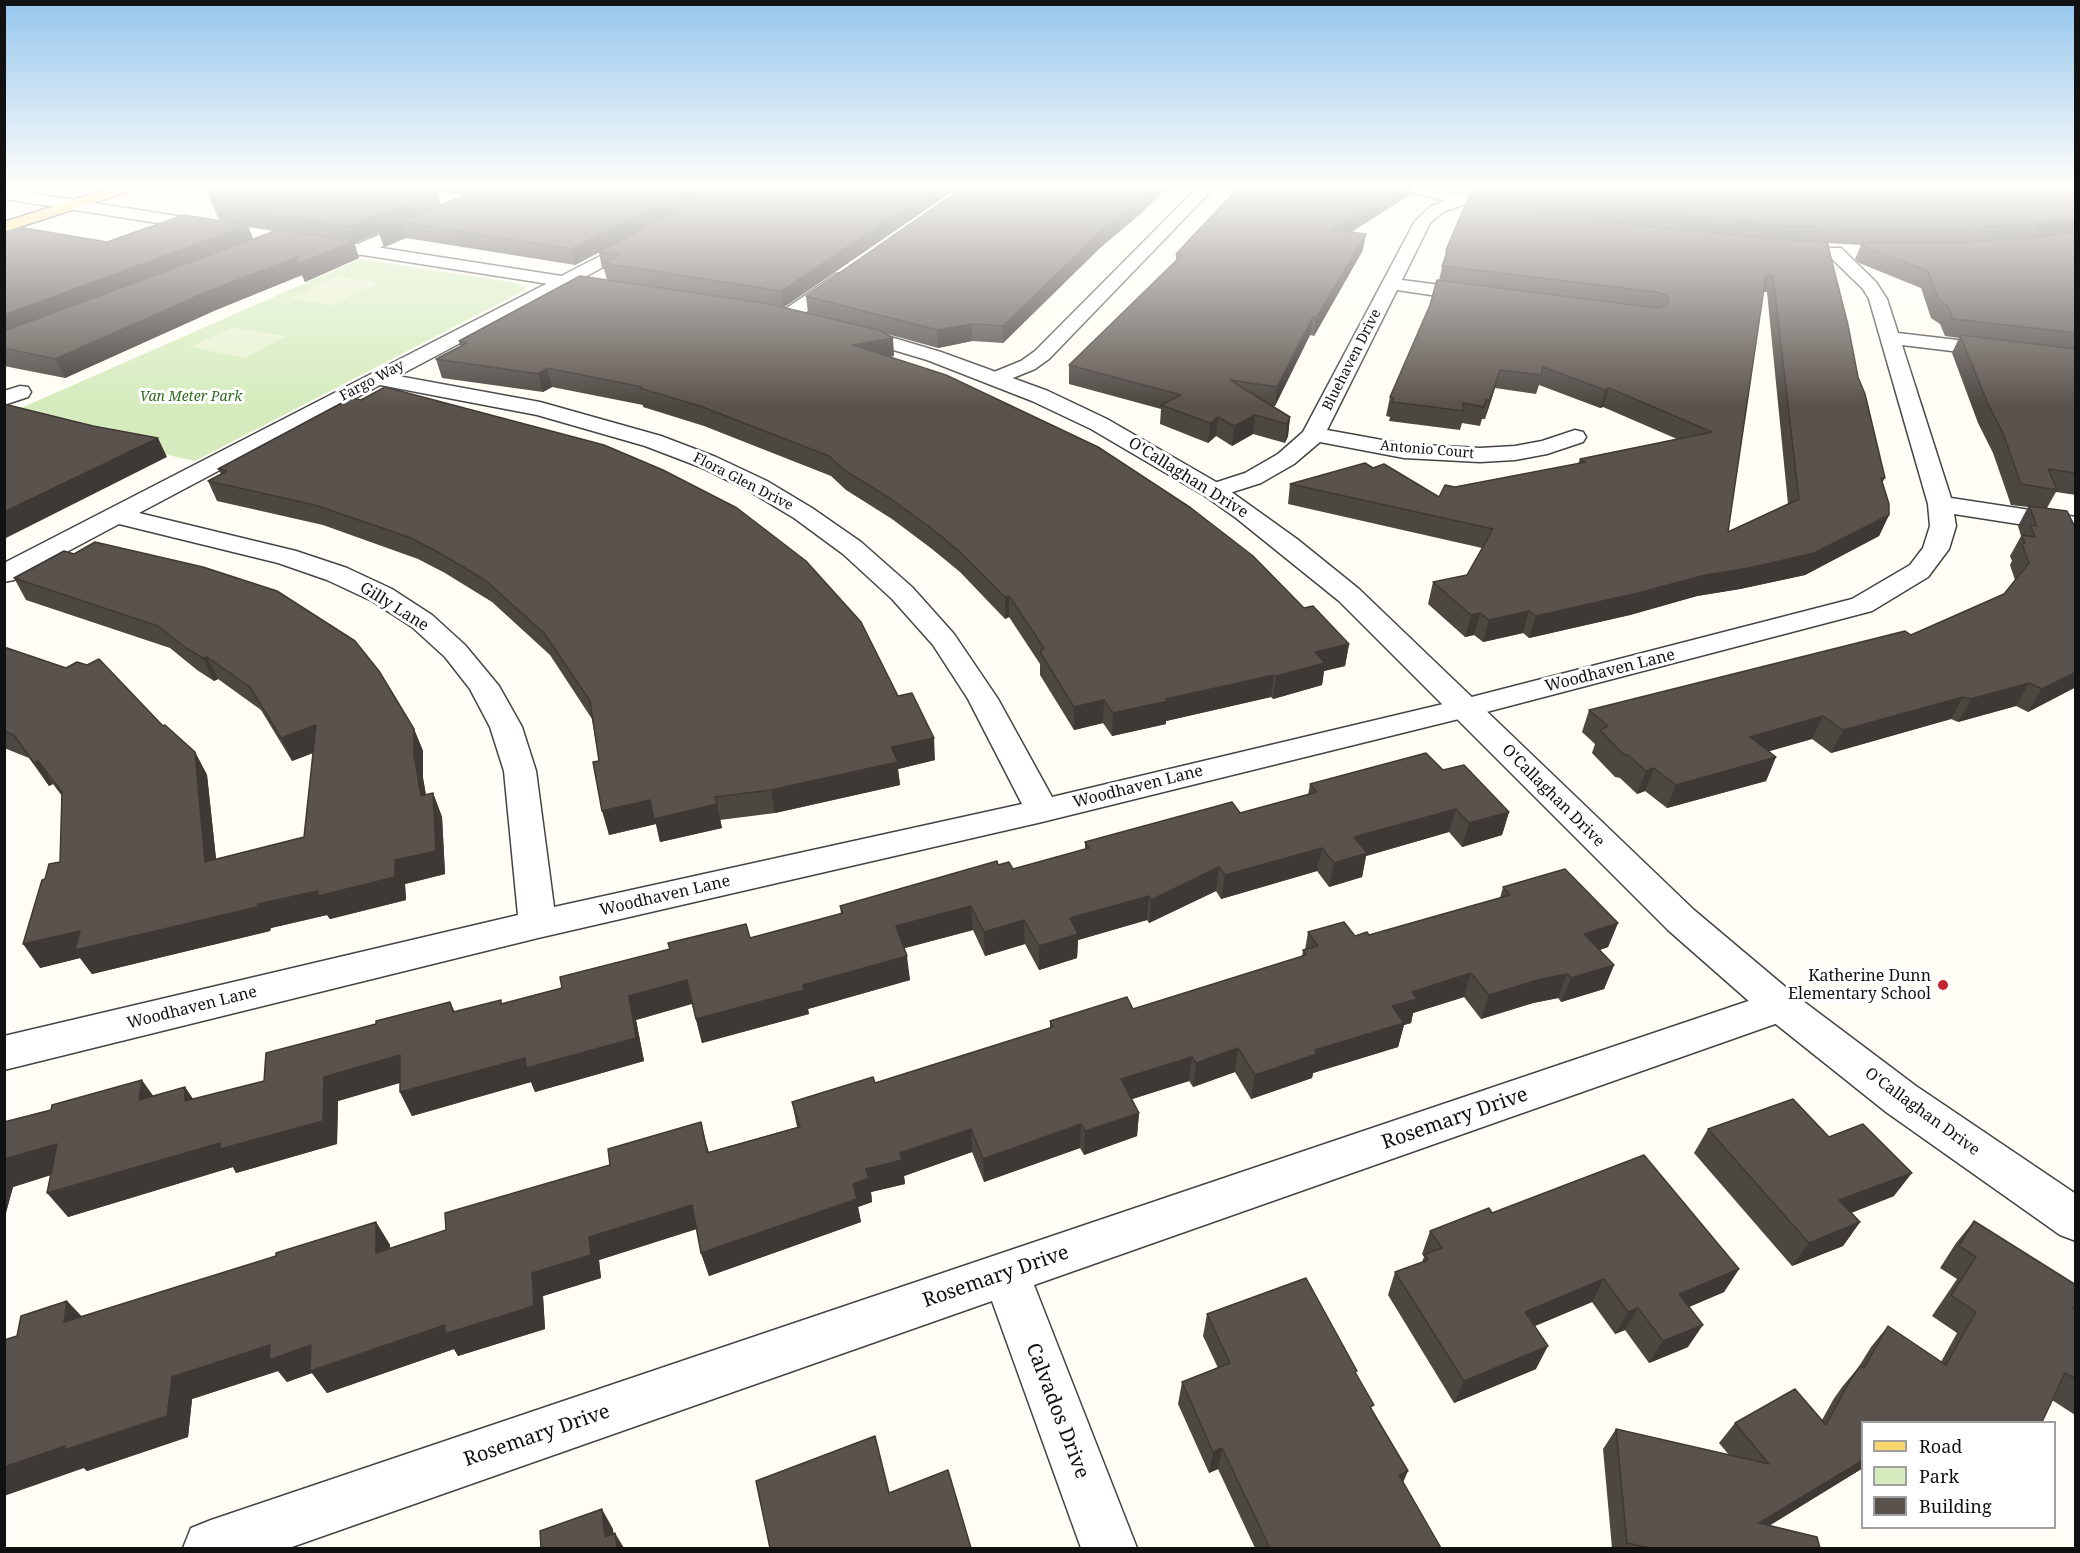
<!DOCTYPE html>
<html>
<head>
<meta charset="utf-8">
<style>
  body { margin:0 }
  #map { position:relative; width:2080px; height:1553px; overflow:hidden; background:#fffdf5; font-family:"Noto Serif",serif }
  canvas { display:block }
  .frame { position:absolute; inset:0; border:6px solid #111; pointer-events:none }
  .legend { position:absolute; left:1861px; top:1421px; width:195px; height:108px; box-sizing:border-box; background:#fff; border:2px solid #a0a0a0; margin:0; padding:8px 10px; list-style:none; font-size:18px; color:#111 }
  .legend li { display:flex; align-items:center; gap:12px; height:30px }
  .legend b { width:30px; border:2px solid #a0a0a0 }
</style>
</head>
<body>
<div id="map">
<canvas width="2080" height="1553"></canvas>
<div class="frame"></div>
<ul class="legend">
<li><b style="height:8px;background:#f9d66b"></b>Road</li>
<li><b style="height:16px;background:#d5ebbd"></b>Park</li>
<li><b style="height:16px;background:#5a524d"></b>Building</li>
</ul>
</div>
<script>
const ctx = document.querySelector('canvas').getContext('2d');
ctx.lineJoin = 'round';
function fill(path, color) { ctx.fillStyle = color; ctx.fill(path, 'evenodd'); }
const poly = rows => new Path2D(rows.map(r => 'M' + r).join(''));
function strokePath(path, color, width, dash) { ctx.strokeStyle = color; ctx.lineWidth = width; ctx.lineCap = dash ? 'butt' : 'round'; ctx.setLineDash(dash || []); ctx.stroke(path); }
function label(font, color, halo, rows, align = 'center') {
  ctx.font = font + ' "Noto Serif",serif'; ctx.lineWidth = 6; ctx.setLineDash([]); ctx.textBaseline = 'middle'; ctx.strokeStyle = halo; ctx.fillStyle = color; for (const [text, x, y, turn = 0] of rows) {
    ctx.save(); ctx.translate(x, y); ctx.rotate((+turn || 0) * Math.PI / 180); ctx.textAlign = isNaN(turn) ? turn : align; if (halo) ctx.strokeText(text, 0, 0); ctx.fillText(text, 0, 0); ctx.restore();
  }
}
fill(poly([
  [360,259,511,282,526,287,525,290,195,461,5,419,5,415]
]), '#d5ebbd');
fill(poly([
  [338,276,380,283,331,305,291,298],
  [233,327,286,336,245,358,190,347]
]), '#e6f2cf');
const minor = poly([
  [490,188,511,188,508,191,365,254,359,255,353,254,350,250,353,246,490,188],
  [1197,188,1214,188,1049,359,1035,369,1003,382,996,384,989,382,986,378,989,374,1021,361,1035,351,1197,188],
  [1406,188,1432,188,1460,195,1467,193,1472,195,1474,199,1516,210,1518,213,1510,218,1462,205,1443,212,1430,223,1402,280,1478,290,1485,292,1487,296,1485,300,1478,302,1397,290,1327,430,1404,444,1480,448,1515,446,1542,441,1575,430,1583,432,1586,437,1583,442,1547,454,1515,460,1480,462,1404,458,1320,442,1294,464,1261,483,1214,498,1205,496,1202,491,1205,486,1245,473,1278,454,1303,432,1415,221,1431,206,1445,201,1409,191,1406,188],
  [639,236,647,241,645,245,398,376,540,402,661,436,716,457,767,481,812,508,861,542,912,587,954,634,998,699,1052,797,1460,700,1852,599,1910,565,1923,548,1930,526,1928,504,1869,299,1863,289,1829,256,1826,252,1829,248,1841,248,1876,282,1887,299,1898,333,2076,354,2076,366,1902,345,1951,498,2076,517,2076,533,1954,514,1956,526,1949,549,1928,577,1872,611,1475,715,1042,822,538,938,4,1070,4,1036,518,915,504,771,490,727,470,689,445,657,412,627,372,601,327,580,278,563,119,524,14,580,4,582,4,563,639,236],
  [380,385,537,415,645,446,700,467,749,491,794,518,843,554,892,599,933,645,968,699,1022,804,554,907,536,771,522,727,499,686,465,645,432,615,392,589,347,568,296,551,139,513,380,385],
  [842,273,848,274,851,278,848,282,795,320,781,320,778,316,781,312,836,274,842,273],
  [20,386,28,387,31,392,28,397,4,405,4,391,20,386],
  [1781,990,1795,995,1801,1006,1795,1017,1034,1285,1137,1548,1081,1548,992,1301,289,1548,183,1548,191,1528,211,1520,1781,990]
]);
const tertiary = poly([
  [4,189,613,284,619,285,622,289,619,293,613,294,4,199,4,189],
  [850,325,941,352,1048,391,1107,419,1223,486,1297,539,1359,589,1694,910,1795,995,1916,1086,2076,1194,2076,1241,2060,1235,1886,1112,1767,1017,1668,930,1339,601,1236,518,1205,496,1091,429,1032,401,927,360,843,335,840,331,843,327,850,325]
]);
const primary = poly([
  [110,188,133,188,130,191,4,232,4,222,110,188]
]);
strokePath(minor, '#444', 3);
strokePath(tertiary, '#444', 3);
strokePath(primary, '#222', 3);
fill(minor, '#fff');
fill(tertiary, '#fff');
fill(primary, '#f9d66b');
fill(poly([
  [212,188,957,188,784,307,808,313,806,296,962,188,1167,188,1140,214,1101,247,1003,343,972,341,938,348,887,334,894,356,889,357,1304,608,1349,644,1345,666,1324,671,1322,685,1273,699,1271,697,1166,721,1166,724,1112,736,1103,723,1074,730,1040,675,1040,664,1009,617,1005,619,960,572,932,549,892,519,846,490,831,476,704,426,643,407,643,405,552,387,543,392,442,378,436,359,460,346,459,341,607,280,604,269,602,269,599,252,575,265,406,238,384,247,379,233,354,243,359,258,305,282,302,275,216,310,65,378,4,366,4,235,107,242,219,220,213,206,216,205,212,205,206,190],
  [437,192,464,195,441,205],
  [248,226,275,230,253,239],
  [1238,188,1412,188,1411,194,1351,232,1363,250,1314,336,1310,335,1275,406,1272,406,1290,417,1288,436,1285,443,1253,434,1232,446,1216,436,1208,443,1160,424,1161,409,1069,384,1069,365,1176,261,1176,254],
  [1474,188,2076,188,2076,495,2056,492,2047,508,2076,529,2076,687,2028,712,2016,706,1958,722,1951,719,1831,753,1812,739,1768,751,1776,757,1766,781,1667,808,1645,791,1637,794,1620,778,1615,777,1592,753,1595,744,1582,732,1589,710,1911,635,2004,594,2015,580,2010,565,2012,561,2010,556,2021,536,2018,526,2028,507,2011,505,1993,453,1978,423,1952,353,1959,338,1945,336,1940,324,1931,318,1921,288,1859,263,1855,259,1861,245,1828,243,1858,377,1885,478,1882,483,1889,515,1879,536,1805,575,1740,589,1697,596,1630,615,1529,638,1523,633,1483,642,1474,635,1465,637,1428,604,1433,582,1467,575,1482,548,1288,504,1290,484,1373,468,1439,497,1455,487,1578,464,1580,459,1677,439,1603,407,1600,408,1539,385,1536,394,1495,388,1485,419,1482,419,1480,426,1462,423,1460,430,1389,421,1390,417,1386,416,1390,397,1430,305,1439,280,1446,250,1474,195,1473,193],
  [1763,292,1767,292,1788,504,1728,532],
  [351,398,898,696,935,760,898,769,900,785,775,813,720,820,722,828,660,842,656,824,609,835,599,761,592,719,550,655,492,602,445,573,418,559,323,525,217,501,208,481,221,474,218,469],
  [64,551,414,729,423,751,423,778,426,795,433,793,442,817,445,874,405,884,406,900,330,919,327,915,271,928,270,931,92,974,80,958,40,968,45,879,60,862,62,796,53,784,49,786,29,758,4,748,4,647,163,726,195,752,207,775,216,859,304,837,313,753,292,761,261,710,218,679,214,681,197,670,170,648,26,600,14,578],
  [1443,770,1509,812,1502,835,1462,847,1449,832,1366,856,1362,877,1329,887,1317,871,1221,899,1216,891,1149,923,1147,920,1078,940,1077,958,1039,970,1025,944,985,956,973,930,904,948,910,980,808,1009,809,1014,702,1043,692,1004,636,1020,644,1061,535,1092,531,1082,412,1116,400,1092,400,1083,338,1101,337,1144,236,1173,233,1167,68,1217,51,1175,13,1187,4,1220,4,1122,51,1110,154,1096,185,1087,193,1099,264,1081,376,1024,450,1002,455,1012,502,1004,841,914,840,906,998,865,1013,869,1085,849,1085,842,1240,813,1308,795,1310,784],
  [1503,887,1618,923,1608,947,1600,950,1614,965,1604,989,1561,1002,1558,998,1533,1003,1481,1019,1464,997,1413,1013,1411,1023,1404,1025,1398,1047,1313,1073,1312,1078,1251,1099,1235,1072,1193,1087,1189,1081,1132,1099,1139,1113,1137,1136,1084,1155,1080,1148,984,1182,972,1152,904,1176,905,1184,871,1192,872,1202,858,1207,861,1222,709,1276,701,1253,697,1229,599,1260,601,1278,543,1296,545,1329,458,1356,454,1349,327,1393,312,1373,287,1382,278,1371,192,1399,188,1437,87,1471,84,1468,17,1336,67,1301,82,1317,276,1256,376,1222,390,1245,390,1248,707,1146,709,1152,797,1127,792,1102,875,1083,1050,1028,1050,1021,1133,1009,1302,957,1303,950,1305,950,1308,932,1355,936,1369,935,1500,898],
  [1708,1129,1829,1137,1894,1196,1851,1213,1860,1222,1843,1246,1792,1266,1694,1153],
  [1492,1213,1739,1269,1724,1292,1689,1307,1688,1347,1649,1363,1625,1330,1615,1334,1592,1302,1534,1326,1536,1369,1454,1403,1388,1295,1395,1272,1422,1262,1424,1257,1422,1254,1430,1231],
  [1974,1221,2076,1311,2076,1414,2075,1415,2052,1400,1863,1422,1863,1468,1769,1526,1820,1548,1612,1548,1603,1449,1616,1429,1729,1455,1719,1443,1735,1423,1822,1420,1833,1400,1842,1387,1858,1368,1871,1347,1888,1326,1941,1362,1957,1333,1932,1316,1957,1279,1940,1268,1956,1243],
  [1207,1314,1356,1373,1403,1483,1441,1548,1255,1548,1218,1469,1209,1473,1178,1404,1182,1382,1218,1368,1203,1336]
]), '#4d4742');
fill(poly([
  [464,188,485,188,466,196],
  [692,188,723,188,575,265,571,249],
  [935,188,957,188,783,308,781,291],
  [1152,188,1167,188,1140,214,1101,247,1003,343,1003,326,1101,231],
  [1399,188,1412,188,1411,194,1330,246,1332,230],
  [437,191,441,206,402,223,406,238,384,247,379,233,355,243,350,227],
  [2076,218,2076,232,2033,239,2040,223],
  [248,225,254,242,4,337,4,315],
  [1366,234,1363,250,1314,336,1316,318],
  [354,241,359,258,305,282,302,275,216,310,65,378,55,359,209,291,297,257],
  [1313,317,1310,335,1275,406,1277,387],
  [972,324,972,341,938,348,937,330],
  [893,338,894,356,854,363,853,345],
  [547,368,552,387,543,392,538,374],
  [1500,370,1495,388,1485,419,1490,400],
  [1609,388,1603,407,1600,408,1605,390],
  [1255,415,1253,434,1232,446,1234,426],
  [1218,417,1216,436,1208,443,1210,423],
  [1290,417,1288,436,1285,443,1287,424],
  [158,438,167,457,4,539,4,512],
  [1889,515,1879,536,1805,575,1740,589,1697,596,1630,615,1529,638,1536,616],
  [1009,596,1009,617,1005,619,1005,597],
  [1529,611,1523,633,1483,642,1489,620],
  [1480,613,1474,635,1465,637,1471,615],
  [1349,644,1345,666,1324,671,1322,685,1273,699,1276,676,1315,652],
  [207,657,218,679,214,681,203,658],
  [2076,672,2076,687,2028,712,2042,689],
  [1274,675,1271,697,1166,721,1166,724,1112,736,1113,713,1166,699],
  [2029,683,2016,706,1958,722,1971,699],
  [1963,697,1951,719,1831,753,1843,730],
  [1104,700,1103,723,1074,730,1074,707],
  [1823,716,1812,739,1739,760,1750,737],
  [316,725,326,748,292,761,281,738],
  [414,729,423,751,423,778,430,819,421,796,414,755],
  [934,738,935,760,898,769,900,785,775,813,771,790,891,747],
  [195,752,207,775,219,886,205,862],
  [1776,757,1766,781,1667,808,1676,785],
  [38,761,53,784,49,786,34,763],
  [1654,768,1645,791,1637,794,1646,771],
  [433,793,442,817,445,874,405,884,406,900,330,919,327,915,271,928,270,931,92,974,80,958,40,968,23,944,395,860],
  [650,800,717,804,722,828,660,842,656,824,609,835,602,811],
  [1456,809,1449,832,1366,856,1362,877,1329,887,1334,863,1354,837],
  [1509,812,1502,835,1462,847,1469,823],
  [1322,848,1317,871,1221,899,1225,875],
  [1219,867,1216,891,1149,923,1151,900],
  [1149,896,1147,920,1078,940,1077,958,1039,970,1039,946,1070,918],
  [971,906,973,930,898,950,896,926],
  [1024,920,1025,944,985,956,984,932],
  [1618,923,1608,947,1575,958,1584,934],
  [907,956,910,980,808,1009,809,1014,702,1043,696,1019,803,985],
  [1614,965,1604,989,1561,1002,1571,978],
  [1471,973,1464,997,1413,1013,1411,1023,1404,1025,1398,1047,1313,1073,1312,1078,1251,1099,1255,1075,1315,1050,1392,1006,1412,992],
  [1567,974,1558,998,1533,1003,1481,1019,1489,995,1541,979],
  [687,980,694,1003,636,1020,644,1061,535,1092,531,1082,412,1116,400,1092,525,1058,629,996],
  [1238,1048,1235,1072,1193,1087,1196,1063],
  [400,1055,412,1079,338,1101,337,1144,236,1173,233,1167,68,1217,47,1193,324,1077],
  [1192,1057,1189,1081,1120,1103,1121,1079],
  [142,1080,159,1104,139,1100],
  [185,1087,201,1111,185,1101],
  [1139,1113,1137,1136,1084,1155,1085,1131],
  [701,1122,707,1146,713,1176,707,1153],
  [1081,1124,1080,1148,984,1182,983,1159],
  [971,1129,972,1152,904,1176,905,1184,871,1192,872,1202,858,1207,861,1222,709,1276,701,1253,853,1184,866,1169,900,1153],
  [57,1144,76,1167,13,1187,4,1220,4,1159],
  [1912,1173,1894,1196,1823,1224,1839,1200],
  [692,1205,699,1228,599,1260,601,1278,543,1296,545,1329,458,1356,454,1349,327,1393,312,1373,287,1382,278,1371,192,1399,188,1437,87,1471,84,1468,4,1496,4,1467,172,1377,270,1345,532,1273,589,1237],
  [376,1222,390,1245,390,1276,376,1253],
  [1860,1222,1843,1246,1792,1266,1809,1243],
  [1739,1269,1724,1292,1665,1317,1679,1294],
  [1604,1279,1592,1302,1514,1335,1525,1312],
  [67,1301,89,1324,64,1322],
  [1638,1308,1625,1330,1615,1334,1628,1312],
  [1703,1325,1688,1347,1649,1363,1663,1341],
  [1548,1346,1536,1369,1454,1403,1464,1381],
  [1222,1448,1218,1469,1209,1473,1213,1452],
  [1863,1460,1863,1468,1742,1542,1759,1523],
  [1408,1471,1399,1492,1399,1475],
  [602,1509,613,1529,615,1548,605,1537],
  [615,1533,624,1548,617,1548]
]), '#3f3936');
const building = poly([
  [212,188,411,188,437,191,350,227,213,206,246,195,206,190,212,188],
  [482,188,692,188,571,249,401,222,379,231,482,188],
  [722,188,935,188,781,291,603,263,619,255,599,252,722,188],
  [962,188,1152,188,1140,199,1101,231,1003,326,972,324,937,330,806,296,962,188],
  [1238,188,1399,188,1332,230,1366,234,1316,318,1313,317,1277,387,1230,380,1290,417,1287,424,1255,415,1234,426,1218,417,1210,423,1161,405,1181,395,1069,365,1182,255,1176,254,1238,188],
  [1503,188,2076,188,2076,218,2040,223,1953,229,1899,230,1785,226,1613,208,1503,188],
  [1470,194,1506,203,1613,223,1785,240,1827,242,1848,325,1858,377,1865,394,1885,478,1881,478,1889,504,1889,515,1814,553,1749,568,1705,575,1638,593,1536,616,1529,611,1489,620,1480,613,1471,615,1433,582,1467,575,1493,529,1290,484,1365,463,1373,468,1384,464,1439,497,1445,485,1455,487,1586,462,1580,459,1712,432,1609,388,1605,390,1543,367,1541,375,1500,370,1490,400,1486,400,1484,407,1463,403,1464,411,1392,402,1394,398,1390,397,1430,305,1437,280,1657,308,1665,306,1669,301,1666,295,1657,292,1442,266,1448,251,1446,250,1470,194],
  [1766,275,1773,276,1799,499,1728,532,1766,275],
  [184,215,248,225,4,315,4,235,24,228,107,242,184,215],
  [278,230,354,241,298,264,297,257,209,291,55,359,4,348,4,331,278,230],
  [2076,232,2076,333,1953,319,1948,306,1939,300,1928,271,1865,247,1862,243,1953,243,2041,237,2076,232],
  [580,276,764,303,879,330,893,338,853,345,946,375,1098,447,1191,508,1253,556,1304,608,1313,606,1349,644,1315,652,1325,663,1276,676,1274,675,1166,699,1168,701,1113,713,1104,700,1074,707,1040,652,1044,648,1009,596,1005,597,959,551,931,528,891,499,844,470,829,456,700,406,639,388,642,387,547,368,538,374,436,359,467,343,459,341,580,276],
  [1960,335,2076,349,2076,473,2048,469,2057,490,2021,484,2003,433,1988,404,1960,335],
  [385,387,604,445,663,470,737,508,806,561,861,622,898,696,912,693,934,738,891,747,898,762,771,790,715,797,717,804,654,819,650,800,602,811,593,762,599,761,590,701,544,633,485,580,438,552,411,538,315,505,208,481,227,471,218,469,351,398,361,400,385,387],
  [4,404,93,426,158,438,4,512,4,404],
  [2029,506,2067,511,2076,529,2076,672,2042,689,2029,683,1971,699,1963,697,1843,730,1823,716,1750,737,1776,757,1676,785,1654,768,1646,771,1628,755,1623,754,1600,730,1608,726,1589,710,1905,631,1911,635,2004,594,2029,563,2022,544,2025,543,2022,535,2035,537,2030,525,2037,526,2029,506],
  [95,542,203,567,277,591,355,641,379,671,414,729,414,755,421,796,433,793,436,851,395,860,395,877,318,896,318,891,258,904,257,907,75,950,80,931,23,944,42,880,45,879,49,864,60,862,62,792,38,761,34,763,14,735,4,731,4,647,66,668,77,662,87,665,99,659,163,726,165,725,195,752,205,862,304,837,316,725,281,738,250,687,207,657,203,658,186,648,158,626,14,578,64,551,74,554,95,542],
  [1426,753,1443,770,1464,765,1509,812,1469,823,1456,809,1354,837,1367,853,1334,863,1322,848,1225,875,1219,867,1151,900,1149,896,1070,918,1078,934,1039,946,1024,920,984,932,971,906,896,926,907,956,803,985,804,990,696,1019,687,980,629,996,636,1038,526,1068,525,1058,400,1092,400,1055,324,1077,323,1121,220,1149,220,1143,47,1193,57,1144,4,1159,4,1122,51,1110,52,1105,142,1080,139,1100,185,1087,185,1101,264,1081,266,1053,376,1024,376,1021,450,1002,453,1012,501,1000,501,1004,562,988,560,977,670,949,668,943,746,924,750,938,843,913,840,906,997,861,998,865,1009,862,1013,869,1089,848,1085,842,1232,802,1240,813,1317,792,1310,784,1426,753],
  [1565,869,1618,923,1584,934,1614,965,1571,978,1567,974,1541,979,1489,995,1471,973,1412,992,1417,999,1392,1006,1404,1023,1315,1050,1317,1054,1255,1075,1238,1048,1196,1063,1192,1057,1121,1079,1139,1113,1085,1131,1081,1124,983,1159,971,1129,900,1153,902,1160,866,1169,869,1178,853,1184,857,1199,701,1253,692,1205,589,1237,591,1255,532,1273,534,1306,445,1334,445,1325,310,1371,311,1345,269,1360,270,1345,172,1377,167,1416,64,1450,65,1446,4,1467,4,1340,17,1336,21,1316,67,1301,64,1322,276,1256,276,1253,376,1222,376,1253,446,1230,445,1213,610,1165,608,1149,701,1122,707,1153,800,1127,792,1102,873,1077,875,1083,1053,1027,1050,1021,1127,997,1133,1009,1306,955,1303,950,1318,946,1308,932,1344,922,1355,936,1367,932,1369,935,1510,895,1503,887,1565,869],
  [1793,1099,1829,1137,1863,1124,1912,1173,1839,1200,1860,1222,1809,1243,1708,1129,1793,1099],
  [1644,1155,1739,1269,1679,1294,1703,1325,1663,1341,1638,1308,1628,1312,1604,1279,1525,1312,1548,1346,1464,1381,1395,1272,1428,1260,1425,1254,1442,1248,1430,1231,1489,1208,1492,1213,1644,1155],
  [1974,1221,2076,1285,2076,1304,2073,1309,2076,1311,2076,1379,2065,1373,2042,1422,1863,1422,1863,1460,1759,1523,1817,1537,1820,1548,1651,1548,1627,1543,1616,1429,1769,1464,1735,1423,1795,1389,1826,1425,1851,1379,1860,1366,1864,1368,1888,1326,1946,1365,1976,1312,1951,1295,1976,1257,1959,1246,1974,1221],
  [1306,1278,1357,1371,1355,1372,1374,1405,1370,1407,1408,1471,1399,1475,1441,1548,1270,1548,1222,1448,1213,1452,1182,1382,1230,1363,1207,1314,1306,1278],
  [875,1436,889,1493,948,1470,971,1548,770,1548,756,1481,875,1436],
  [602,1509,605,1537,615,1533,617,1548,541,1548,540,1531,602,1509]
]);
fill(building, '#5a524d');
strokePath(building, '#3f3936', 1.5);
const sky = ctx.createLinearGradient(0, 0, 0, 405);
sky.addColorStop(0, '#95c6ee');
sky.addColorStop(0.46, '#fffefa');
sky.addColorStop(1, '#fffefa00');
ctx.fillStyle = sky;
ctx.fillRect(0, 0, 2080, 405);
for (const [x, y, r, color] of [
  [1943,985,6,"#c4262e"]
]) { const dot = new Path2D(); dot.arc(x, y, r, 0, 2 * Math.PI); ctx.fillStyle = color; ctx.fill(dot); strokePath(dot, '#fff', 2); }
label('14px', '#111', '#fff', [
  ["Bluehaven Drive",1352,360,-63],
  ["Fargo Way",372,381,-28],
  ["Antonio Court",1427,450,5],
  ["Flora Glen Drive",743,482,27]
]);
label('italic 14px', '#2f6b1f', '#fff', [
  ["Van Meter Park",191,397]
]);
label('16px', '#111', '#fff', [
  ["O'Callaghan Drive",1188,478,32],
  ["Gilly Lane",394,607,32],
  ["Woodhaven Lane",1610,671,-14],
  ["Woodhaven Lane",1138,787,-14],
  ["O'Callaghan Drive",1553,796,45],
  ["Woodhaven Lane",665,896,-13],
  ["Woodhaven Lane",192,1008,-14],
  ["O'Callaghan Drive",1922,1112,36]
]);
label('16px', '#111', '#fff', [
  ["Katherine Dunn",1931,976],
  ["Elementary School",1931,994]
], 'right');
label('20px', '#111', '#fff', [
  ["Rosemary Drive",1455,1119,-19],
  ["Rosemary Drive",996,1277,-19],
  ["Calvados Drive",1057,1411,69],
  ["Rosemary Drive",537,1436,-19]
]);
</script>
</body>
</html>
